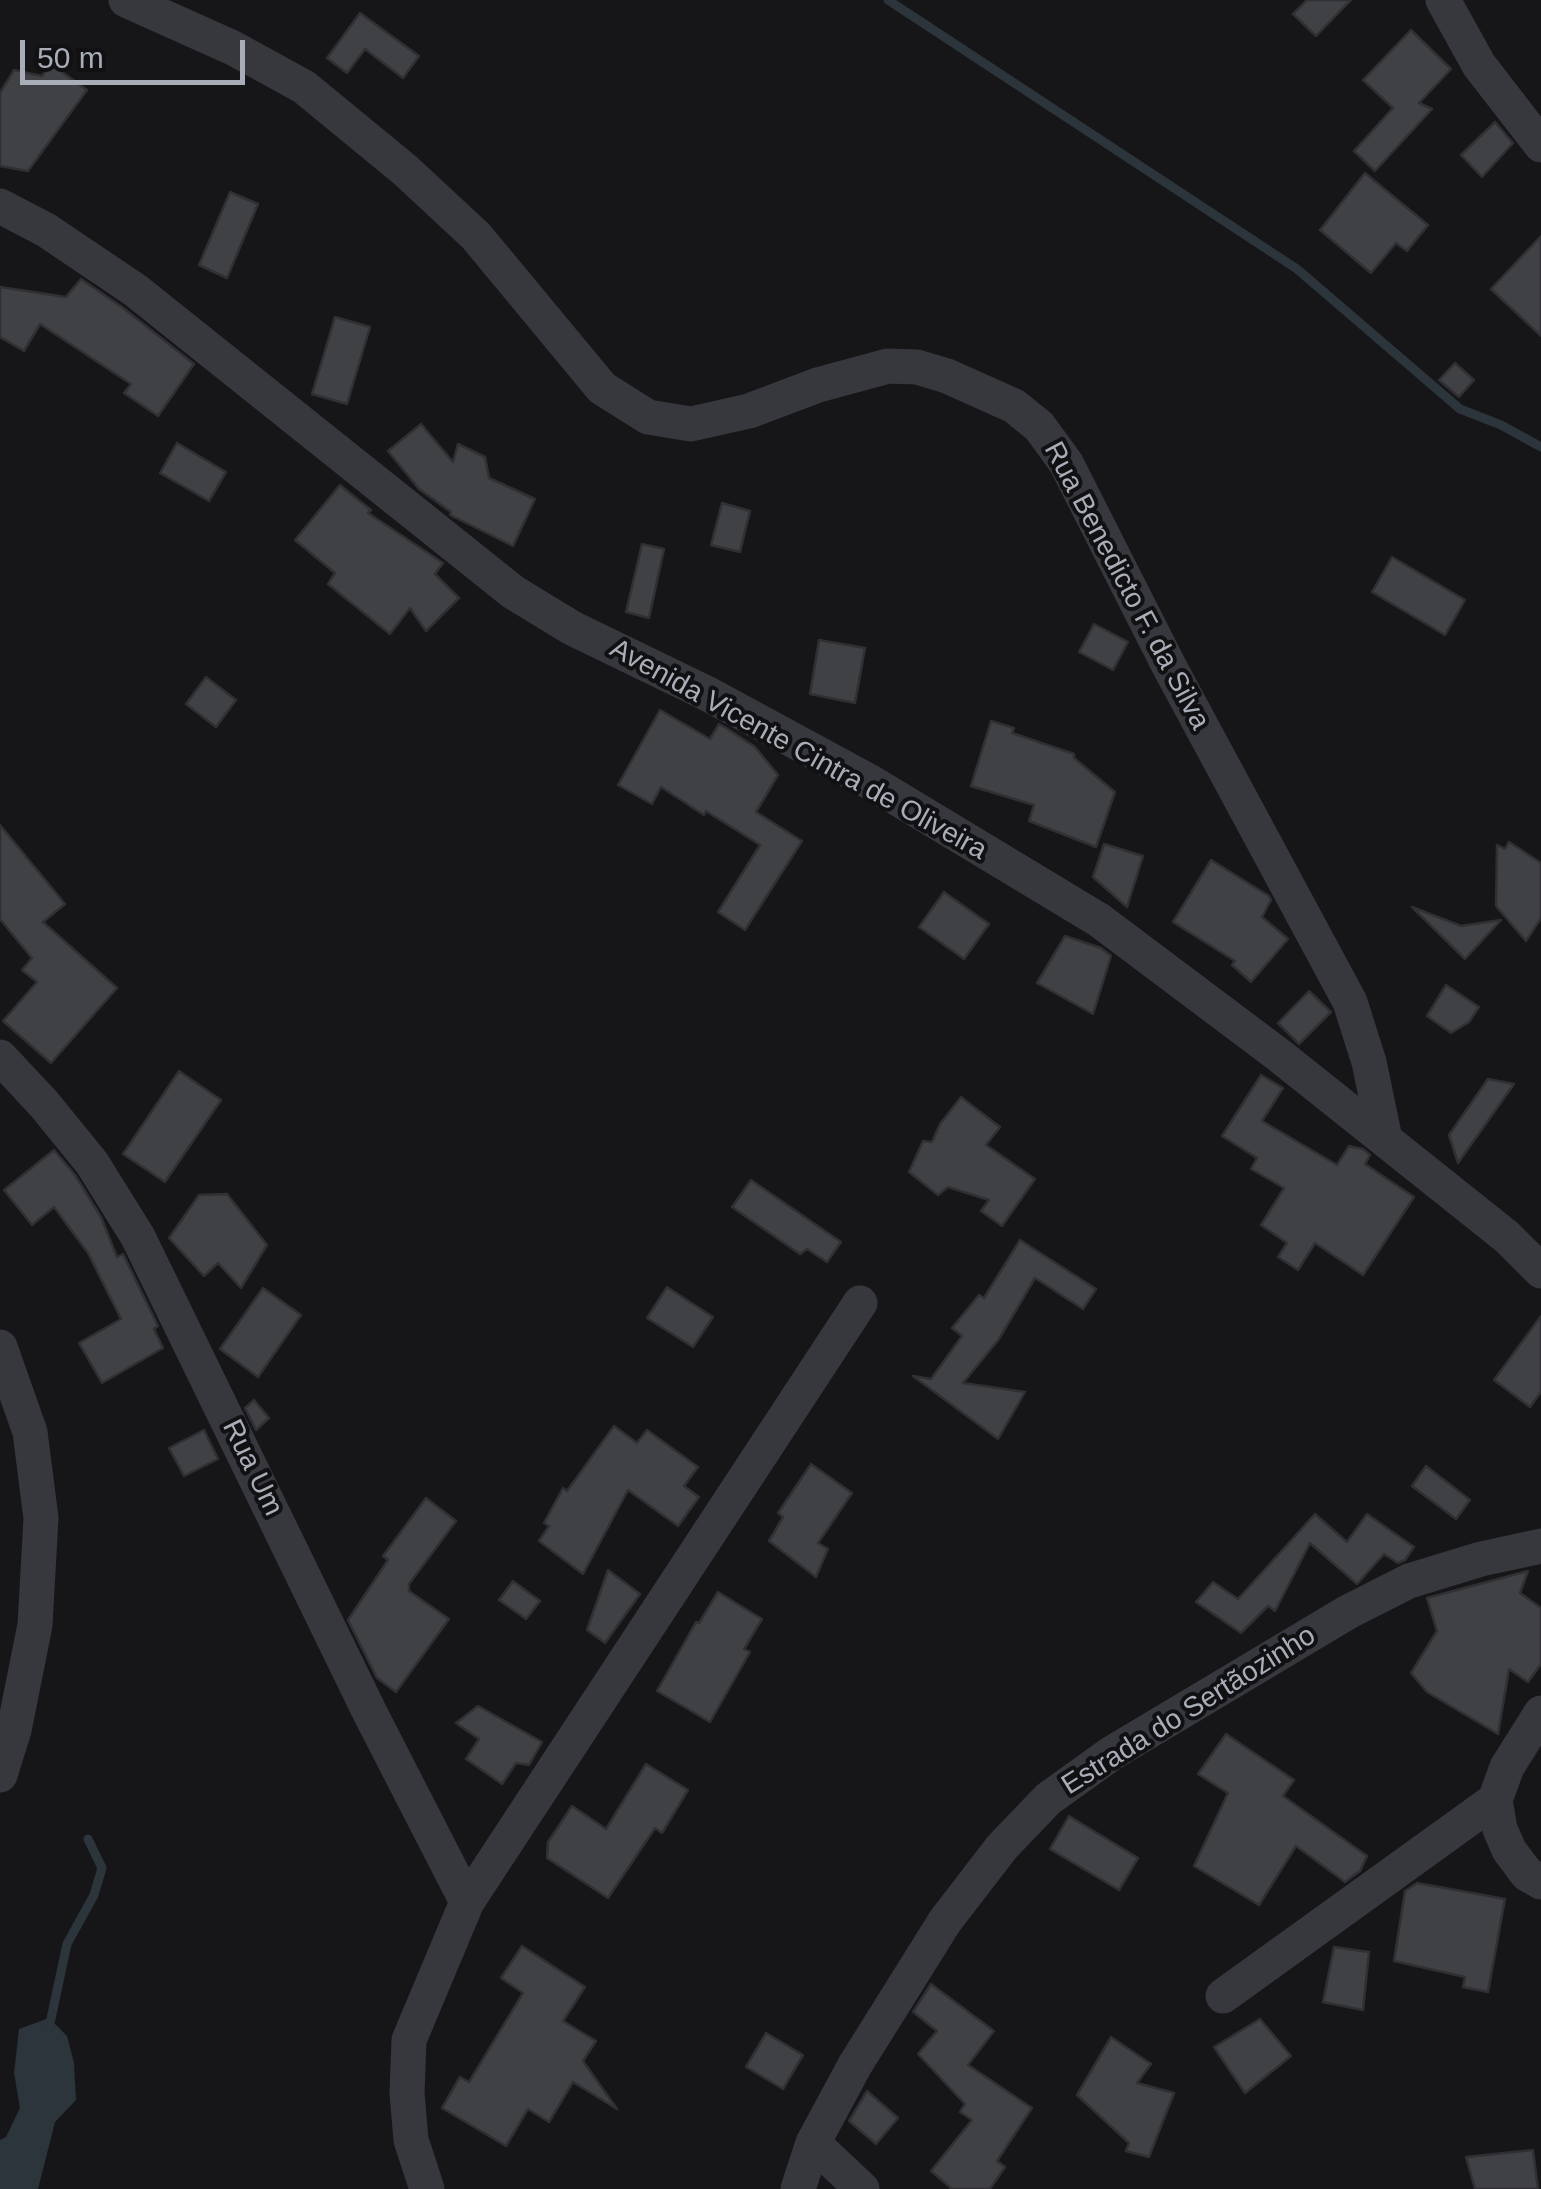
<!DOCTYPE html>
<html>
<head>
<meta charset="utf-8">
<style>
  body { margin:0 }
  #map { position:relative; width:1541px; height:2189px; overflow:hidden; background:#161618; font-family:Helvetica,sans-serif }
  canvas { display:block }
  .scale { position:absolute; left:20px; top:40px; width:225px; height:45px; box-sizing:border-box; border:5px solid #a8adb8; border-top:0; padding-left:12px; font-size:30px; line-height:35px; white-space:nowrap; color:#a8adb8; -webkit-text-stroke:8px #111113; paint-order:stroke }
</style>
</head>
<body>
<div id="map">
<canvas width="1541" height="2189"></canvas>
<div class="scale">50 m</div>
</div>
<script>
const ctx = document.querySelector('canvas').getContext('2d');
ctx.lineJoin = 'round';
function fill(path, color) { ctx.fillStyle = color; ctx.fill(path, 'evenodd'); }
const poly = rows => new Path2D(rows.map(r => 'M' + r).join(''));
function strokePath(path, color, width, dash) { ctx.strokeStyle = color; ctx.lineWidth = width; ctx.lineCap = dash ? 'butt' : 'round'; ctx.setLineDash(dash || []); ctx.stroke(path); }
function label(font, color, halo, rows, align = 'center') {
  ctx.font = font + ' Helvetica,sans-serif'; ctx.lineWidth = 8; ctx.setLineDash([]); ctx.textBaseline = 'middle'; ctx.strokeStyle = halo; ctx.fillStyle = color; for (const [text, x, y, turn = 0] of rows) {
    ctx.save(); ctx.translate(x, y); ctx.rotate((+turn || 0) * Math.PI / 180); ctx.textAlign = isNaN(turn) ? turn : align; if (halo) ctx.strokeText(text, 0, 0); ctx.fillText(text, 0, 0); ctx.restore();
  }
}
fill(poly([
  [49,2018,67,2036,74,2063,76,2100,55,2122,38,2189,0,2189,0,2140,6,2137,20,2108,14,2073,19,2029]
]), '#2c353c');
strokePath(poly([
  [888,0,1297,269,1460,409,1501,425,1541,447],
  [49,2028,67,1944,94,1895,102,1868,88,1839]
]), '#2c353c', 9);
const building = poly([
  [1307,0,1351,0,1316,36,1293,14,1307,0],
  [360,13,419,56,403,78,365,49,347,73,327,58,360,13],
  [1411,30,1451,69,1419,103,1432,109,1375,171,1354,151,1393,108,1363,80,1411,30],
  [51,64,87,90,28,171,0,166,0,93,14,70,42,76,51,64],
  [1495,122,1513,143,1482,177,1461,155,1495,122],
  [1365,173,1428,225,1407,251,1396,243,1371,273,1320,230,1365,173],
  [230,192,258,204,227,278,199,265,230,192],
  [1541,236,1541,336,1491,289,1541,236],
  [81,279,122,307,194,364,158,416,124,393,131,384,40,324,24,351,0,337,0,287,66,297,81,279],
  [335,317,370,327,347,404,312,394,335,317],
  [1455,363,1474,380,1459,397,1439,380,1455,363],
  [421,424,453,462,458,444,485,457,489,478,535,499,513,546,450,515,451,512,419,489,388,451,421,424],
  [177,443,226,472,209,501,160,473,177,443],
  [340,485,371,510,368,513,443,563,435,574,459,598,426,631,410,608,390,634,328,584,335,573,295,540,340,485],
  [722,503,750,511,740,552,711,545,722,503],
  [642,544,664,549,649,618,626,612,642,544],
  [1392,557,1465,600,1445,635,1372,592,1392,557],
  [1094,624,1128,642,1113,670,1079,652,1094,624],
  [819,640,865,648,855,703,810,694,819,640],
  [206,677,236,700,216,727,186,704,206,677],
  [660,710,710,739,719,724,726,728,755,747,778,775,756,812,802,841,745,930,718,912,760,845,706,811,704,815,661,787,652,804,618,785,660,710],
  [991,721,1014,728,1012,733,1074,754,1074,758,1115,792,1096,847,1029,821,1034,805,971,786,991,721],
  [0,825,65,904,43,922,117,988,51,1063,3,1021,37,982,22,970,32,958,0,919,0,825],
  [1509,842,1541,863,1541,918,1526,941,1496,906,1497,845,1505,849,1509,842],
  [1104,844,1143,856,1127,907,1093,877,1104,844],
  [1211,860,1269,896,1271,900,1262,917,1288,939,1251,982,1232,965,1235,961,1173,922,1211,860],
  [944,892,989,924,964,959,919,927,944,892],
  [1412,907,1461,926,1501,920,1465,959,1412,907],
  [1065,936,1101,948,1111,956,1093,1014,1037,983,1065,936],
  [1446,985,1479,1007,1469,1022,1451,1033,1427,1016,1446,985],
  [1309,991,1331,1012,1299,1044,1278,1023,1309,991],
  [179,1071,221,1100,165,1182,123,1154,179,1071],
  [1261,1075,1283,1088,1262,1121,1337,1165,1349,1146,1363,1149,1370,1155,1365,1164,1414,1197,1363,1275,1315,1243,1298,1270,1278,1257,1287,1243,1261,1225,1284,1188,1251,1169,1257,1158,1222,1136,1261,1075],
  [1488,1079,1514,1084,1458,1163,1449,1135,1488,1079],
  [961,1097,1000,1127,986,1145,1035,1179,1002,1226,981,1211,989,1200,948,1187,938,1195,909,1172,923,1141,932,1142,940,1124,961,1097],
  [54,1150,75,1175,101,1217,117,1257,123,1254,158,1326,154,1329,163,1348,102,1383,79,1343,121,1319,88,1253,54,1207,32,1225,4,1190,54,1150],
  [751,1180,841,1242,827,1262,807,1249,800,1254,732,1207,751,1180],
  [227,1194,267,1245,241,1288,218,1263,204,1276,169,1238,199,1195,227,1194],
  [1020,1240,1096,1289,1083,1309,1035,1278,999,1339,963,1383,1025,1392,998,1439,913,1376,931,1379,962,1336,952,1328,979,1295,984,1298,1020,1240],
  [667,1287,713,1317,693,1347,647,1318,667,1287],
  [263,1288,301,1315,258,1377,220,1349,263,1288],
  [1541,1316,1541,1392,1530,1407,1494,1380,1541,1316],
  [254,1400,269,1418,256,1430,245,1408,254,1400],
  [614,1426,637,1443,647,1430,698,1467,684,1486,699,1497,678,1526,628,1490,583,1574,539,1541,549,1526,544,1523,563,1488,567,1491,614,1426],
  [204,1430,218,1459,184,1476,169,1448,204,1430],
  [811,1464,852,1493,818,1543,828,1549,816,1577,769,1541,783,1517,778,1513,811,1464],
  [1426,1466,1470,1500,1456,1519,1412,1486,1426,1466],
  [426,1498,456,1521,409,1584,409,1591,449,1619,396,1692,377,1678,348,1620,388,1560,383,1556,426,1498],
  [1315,1514,1347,1542,1367,1514,1414,1547,1405,1560,1398,1563,1384,1554,1357,1584,1310,1543,1275,1611,1268,1606,1241,1633,1196,1602,1213,1582,1238,1599,1315,1514],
  [608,1570,640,1594,605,1643,587,1630,608,1570],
  [1528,1571,1520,1593,1541,1608,1541,1664,1528,1682,1509,1669,1498,1734,1427,1692,1411,1673,1437,1631,1427,1598,1528,1571],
  [513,1581,540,1601,526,1619,499,1600,513,1581],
  [718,1592,762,1619,744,1649,750,1652,710,1722,657,1691,696,1622,699,1623,718,1592],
  [478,1706,542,1742,529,1765,516,1763,502,1784,466,1759,479,1739,456,1723,478,1706],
  [1226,1734,1294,1780,1283,1796,1367,1856,1360,1871,1345,1882,1296,1846,1259,1905,1194,1866,1228,1793,1198,1774,1226,1734],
  [646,1764,688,1790,662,1833,655,1828,608,1898,547,1858,548,1842,572,1806,606,1829,646,1764],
  [1069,1816,1138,1858,1119,1890,1050,1849,1069,1816],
  [1417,1883,1505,1899,1488,1992,1463,1987,1465,1977,1394,1961,1405,1891,1417,1883],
  [522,1946,585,1987,563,2021,596,2041,583,2061,617,2109,573,2082,549,2122,528,2109,506,2146,442,2108,460,2077,469,2082,523,1993,501,1978,522,1946],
  [1334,1947,1369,1952,1363,2010,1323,2002,1334,1947],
  [931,1984,994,2031,968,2065,1032,2108,997,2161,1005,2167,990,2189,952,2189,931,2171,972,2120,960,2112,965,2104,918,2054,937,2031,913,2012,931,1984],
  [1260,2019,1291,2056,1245,2093,1214,2047,1260,2019],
  [766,2033,803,2055,783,2089,746,2067,766,2033],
  [1111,2037,1151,2064,1137,2083,1174,2093,1149,2157,1126,2151,1129,2143,1077,2095,1111,2037],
  [867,2091,898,2118,876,2144,849,2121,867,2091],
  [1533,2150,1538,2189,1475,2189,1466,2157,1533,2150]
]);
fill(building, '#404145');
strokePath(building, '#303034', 2.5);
strokePath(poly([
  [126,0,233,48,304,87,405,170,476,236,602,388,648,417,691,424,749,411,818,385,888,366,917,367,947,376,1014,406,1039,426,1066,463,1169,666,1350,1002,1369,1062,1385,1139],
  [1443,0,1479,65,1541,145],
  [0,206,46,230,135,290,513,592,572,628,706,693,872,783,1099,920,1280,1056,1507,1237,1541,1271],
  [0,1057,44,1104,92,1163,138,1237,370,1713,467,1902],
  [0,1347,30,1432,41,1518,35,1625,14,1730,0,1775],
  [1541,1713,1507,1767,1495,1800,1500,1829,1509,1850,1527,1874,1541,1882],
  [1223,1996,1495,1800],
  [813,2143,862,2189],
  [427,2189,411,2140,407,2093,409,2040,467,1902,860,1303],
  [798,2189,813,2143,855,2065,945,1921,1002,1847,1048,1799,1112,1753,1348,1612,1409,1581,1481,1559,1541,1546]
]), '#37383d', 35);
label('28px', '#a8adb8', '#111113', [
  ["Rua Benedicto F. da Silva",1126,586,62],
  ["Avenida Vicente Cintra de Oliveira",798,750,29],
  ["Rua Um",252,1468,64],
  ["Estrada do Sertãozinho",1189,1711,-32]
]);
</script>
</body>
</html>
